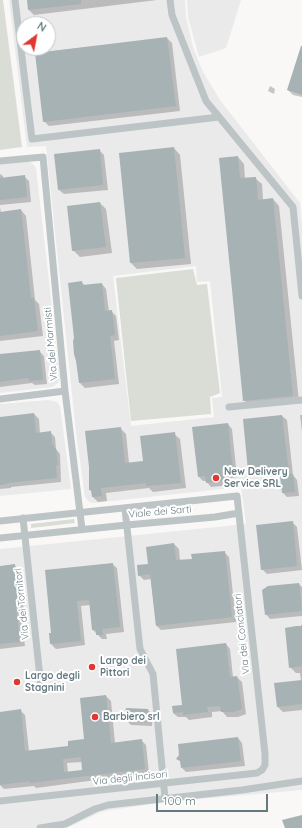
<!DOCTYPE html>
<html>
<head>
<meta charset="utf-8">
<style>
  body { margin:0 }
  #map { position:relative; width:302px; height:828px; overflow:hidden; background:#f9f8f6; font-family:Quicksand,sans-serif }
  canvas { display:block }
  .north { position:absolute; left:16px; top:16px; width:40px; height:40px; box-sizing:border-box; background:#fff; border:1px solid #c1cacc; border-radius:50%; rotate:32deg; font-size:11px; font-weight:700; line-height:16px; text-align:center; color:#657a80 }
  .north::after { content:''; display:block; margin:auto; width:14px; height:18px; background:#de3831; clip-path:polygon(50% 0,100% 100%,50% 72%,0 100%) }
  .scale { position:absolute; left:156px; top:794px; width:112px; height:18px; box-sizing:border-box; border:2px solid #657a80; border-top:0; padding-left:5px; font-size:12px; line-height:14px; white-space:nowrap; color:#657a80; -webkit-text-stroke:3px #fff; paint-order:stroke }
</style>
</head>
<body>
<div id="map">
<canvas width="302" height="828"></canvas>
<div class="north">N</div>
<div class="scale">100 m</div>
</div>
<script>
const ctx = document.querySelector('canvas').getContext('2d');
ctx.lineJoin = 'round';
function fill(path, color) { ctx.fillStyle = color; ctx.fill(path, 'evenodd'); }
const poly = rows => new Path2D(rows.map(r => 'M' + r).join(''));
function strokePath(path, color, width, dash) { ctx.strokeStyle = color; ctx.lineWidth = width; ctx.lineCap = dash ? 'butt' : 'round'; ctx.setLineDash(dash || []); ctx.stroke(path); }
function label(font, color, halo, rows, align = 'center') {
  ctx.font = font + ' Quicksand,sans-serif'; ctx.lineWidth = 4; ctx.setLineDash([]); ctx.textBaseline = 'middle'; ctx.strokeStyle = halo; ctx.fillStyle = color; for (const [text, x, y, turn = 0] of rows) {
    ctx.save(); ctx.translate(x, y); ctx.rotate((+turn || 0) * Math.PI / 180); ctx.textAlign = isNaN(turn) ? turn : align; if (halo) ctx.strokeText(text, 0, 0); ctx.fillText(text, 0, 0); ctx.restore();
  }
}
fill(poly([
  [9,0,185,0,186,17,193,47,203,72,220,100,300,203,302,226,302,790,166,802,111,810,101,812,67,828,0,828,0,549,246,524,241,487,93,503,88,501,85,497,76,432,46,146,27,147],
  [24,24,48,24,48,48,24,48],
  [196,266,197,282,210,281,222,397,212,398,214,417,131,426,113,276],
  [187,0,241,0,226,48,199,57,188,17],
  [29,161,33,164,36,168,60,378,58,383,52,387,0,393,0,163],
  [48,400,57,402,60,406,71,489,0,496,0,404]
]), '#e9eae9');
fill(poly([
  [0,0,3,0,22,147,0,150],
  [193,269,197,285,207,284,220,393,210,397,211,414,131,421,116,278],
  [74,519,75,523,31,528,31,524]
]), '#daddd5');
fill(poly([
  [28,0,157,0,34,15,29,10],
  [167,38,172,43,180,111,49,126,44,121,36,53],
  [302,45,302,97,293,95,288,90],
  [270,86,275,89,274,94,268,91],
  [174,148,180,155,191,264,137,269,131,263],
  [99,150,104,155,108,190,64,194,59,190],
  [238,157,244,164,245,179,255,178,262,184,263,200,273,199,279,206,299,402,251,407,244,400],
  [0,174,3,176,3,179,24,176,29,181,31,202,0,205],
  [100,203,106,209,112,253,80,257,73,250],
  [0,207,1,213,21,210,26,216,35,300,39,304,43,336,0,341],
  [82,282,85,286,102,284,106,289,109,312,111,311,116,316,119,340,114,341,119,384,85,388,80,383],
  [39,351,44,356,47,384,35,385,32,383,0,387,0,355],
  [34,414,39,419,40,434,50,432,55,437,56,449,60,454,61,482,11,487,11,488,0,489,0,418],
  [300,415,302,415,302,432],
  [282,416,287,420,293,475,297,480,299,496,287,497,283,493,281,472,254,475,249,471],
  [228,424,232,429,237,477,230,478,231,485,211,487,206,481,203,481,199,477],
  [120,428,126,434,129,463,144,462,174,434,180,439,186,488,153,492,149,488,106,493,107,501,98,502,93,497,92,492,90,490],
  [292,522,297,527,302,570,267,574,262,569],
  [174,544,179,549,180,561,193,560,224,552,229,557,236,622,161,630,156,625,151,579,144,580,139,575,149,565],
  [112,564,117,568,124,632,106,634,107,639,102,639,93,630,90,605,81,606,85,645,56,649,51,644,50,634,52,634,46,571],
  [14,565,19,570,20,578,19,578,24,611,20,611,25,646,0,649,0,567],
  [299,584,302,587,302,616,270,619,266,614],
  [301,625,302,625,302,710,283,712,277,706,301,681,300,673,296,673,290,667],
  [226,644,230,649,233,677,237,677,242,682,246,714,238,717,227,717,222,711,212,712,212,717,189,720,186,717,178,717,173,713,183,706],
  [106,696,111,701,115,743,141,740,146,745,149,773,36,788,34,786,4,789,0,785,0,713,20,710,25,715,29,751,70,747,85,740],
  [82,762,83,771,68,772,67,763],
  [148,710,153,715,152,726,131,725,126,720],
  [238,738,242,743,245,766,186,772,182,768]
]), '#0003');
fill(poly([
  [27,0,81,0,81,4,28,10],
  [167,37,176,106,43,122,35,53],
  [301,46,302,46,302,95,287,90],
  [174,147,185,258,130,263,119,153],
  [100,149,103,185,58,190,54,154],
  [238,156,240,178,256,177,258,200,273,198,293,396,243,401,219,158],
  [25,175,27,197,0,200,0,178],
  [100,202,106,247,72,251,67,206],
  [21,209,31,298,34,298,38,331,0,336,0,212],
  [82,281,82,285,102,283,105,311,112,310,115,335,110,336,115,379,79,383,76,361,74,354,73,341,74,338,68,283],
  [40,350,43,380,29,381,28,378,0,382,0,354],
  [34,413,36,433,51,431,52,445,54,445,54,448,56,448,58,465,56,465,57,478,7,483,7,484,0,485,0,417],
  [282,415,289,474,293,474,295,492,282,493,279,468,248,471,243,419],
  [228,423,233,473,226,474,226,480,206,483,205,476,198,477,192,427],
  [121,427,125,463,143,461,140,436,175,432,181,483,146,486,146,483,101,488,102,496,92,497,91,490,89,490,89,467,85,431],
  [293,521,297,566,261,570,256,525],
  [174,543,176,560,192,559,191,554,225,551,232,617,156,626,150,574,138,576,137,565,148,564,146,547],
  [113,563,120,627,102,629,103,635,96,635,96,630,92,630,89,600,77,601,81,641,50,644,49,633,51,633,45,570],
  [15,564,16,573,15,574,20,606,16,607,20,642,0,644,0,566],
  [299,583,302,611,265,615,262,590,268,586],
  [296,626,302,626,302,666,289,668,285,628],
  [226,643,230,677,237,676,242,709,233,712,221,712,220,706,207,707,208,712,183,715,183,712,173,713,172,706,182,705,176,649],
  [302,680,302,704,277,707,274,683],
  [106,695,111,743,142,739,145,769,30,783,30,781,0,785,0,712,21,709,25,751,68,746,68,741,84,739,80,698],
  [81,757,82,770,64,772,63,759],
  [126,708,148,709,148,722,125,720],
  [238,737,241,761,181,768,180,761,176,759,179,755,178,744],
  [302,815,302,828,285,828,282,820]
]), '#a7b2b5');
strokePath(poly([
  [15,0,32,139,219,117],
  [170,0,172,15,206,101,293,207,302,296],
  [0,161,43,157,65,391,82,529],
  [0,399,65,391],
  [229,407,302,400],
  [125,509,140,649,153,674,165,798],
  [23,518,41,687],
  [0,521,237,496,265,754,265,765,262,770,257,773,0,801],
  [0,538,127,525,215,517,239,513],
  [40,828,65,824,95,809,108,805,242,790,302,781]
]), '#bdc4c6', 7);
for (const [x, y, r, color] of [
  [216,478,4,"#de3831"],
  [92,667,4,"#de3831"],
  [17,682,4,"#de3831"],
  [95,717,4,"#de3831"]
]) { const dot = new Path2D(); dot.arc(x, y, r, 0, 2 * Math.PI); ctx.fillStyle = color; ctx.fill(dot); strokePath(dot, '#fff', 1.5); }
label('10px', '#657a80', '#fff', [
  ["Via dei Marmisti",51,344,-95],
  ["Viale dei Sarti",160,512,-5],
  ["Via dei Tornitori",22,604,-96],
  ["Via dei Conciatori",242,634,-96],
  ["Via degli Incisori",130,778,-6]
]);
label('bold 10px', '#657a80', '#fff', [
  ["New Delivery",224,472],
  ["Service SRL",224,484],
  ["Largo dei",100,661],
  ["Pittori",100,673],
  ["Largo degli",25,676],
  ["Stagnini",25,688],
  ["Barbiero srl",103,717]
], 'left');
</script>
</body>
</html>
